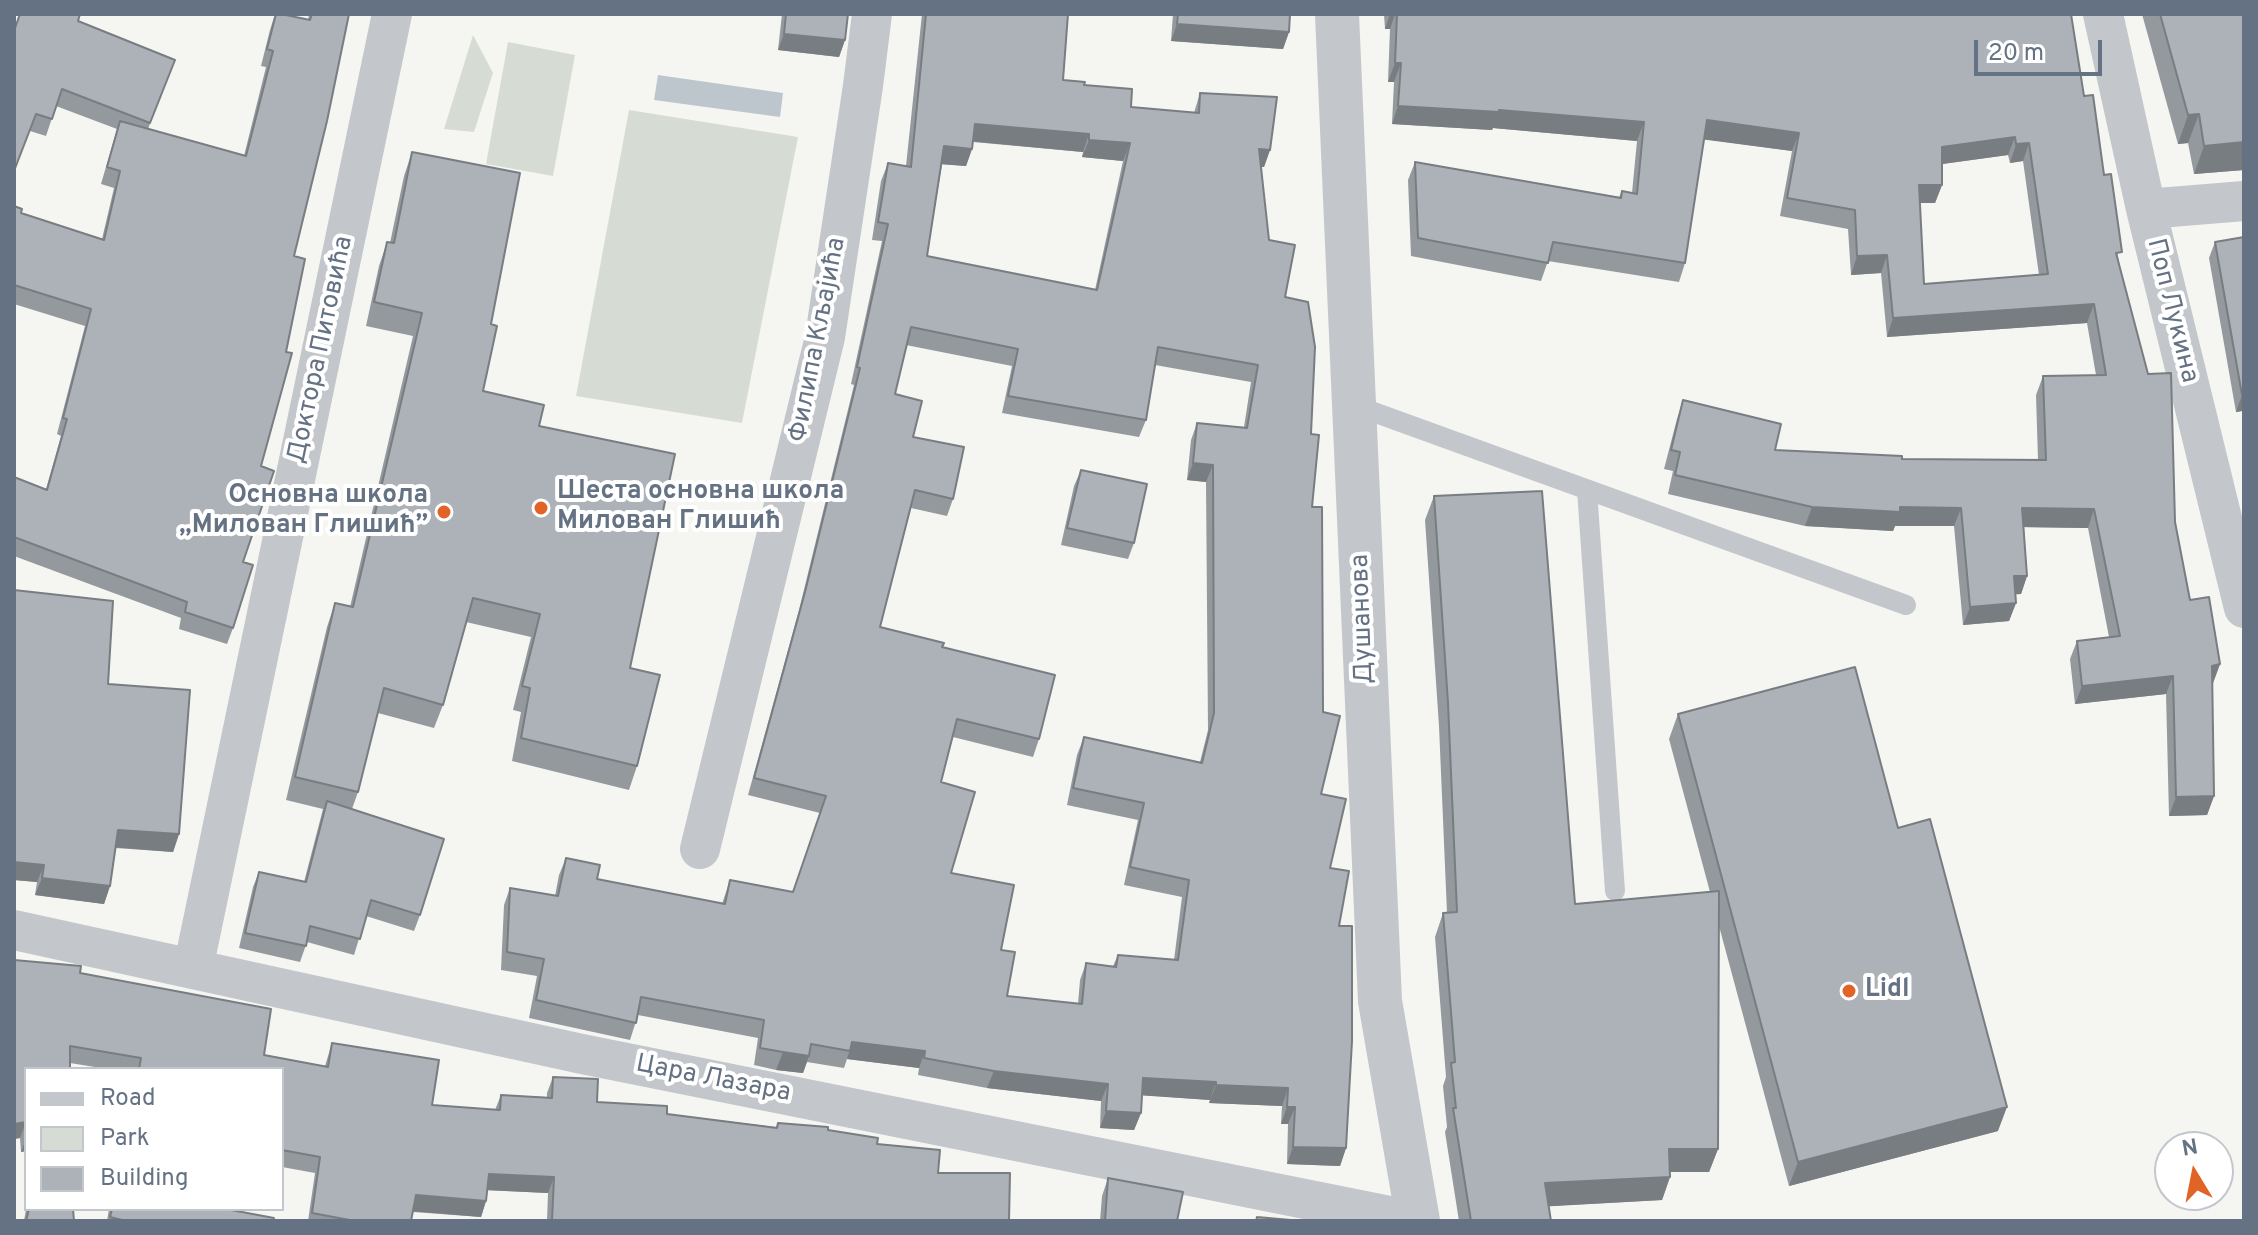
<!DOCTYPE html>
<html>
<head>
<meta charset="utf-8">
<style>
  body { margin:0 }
  #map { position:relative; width:2258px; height:1235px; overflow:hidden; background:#f5f6f2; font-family:Overpass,sans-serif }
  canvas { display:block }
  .frame { position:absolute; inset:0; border:16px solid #657283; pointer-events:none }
  .legend { position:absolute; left:24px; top:1067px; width:260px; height:144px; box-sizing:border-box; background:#fff; border:2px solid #c1c7cd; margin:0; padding:10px 14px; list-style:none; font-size:24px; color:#657283 }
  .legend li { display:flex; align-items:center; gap:16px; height:40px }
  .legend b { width:40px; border:2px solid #c1c7cd }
  .north { position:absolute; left:2154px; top:1131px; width:80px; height:80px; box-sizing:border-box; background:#fff; border:2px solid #c1c7cd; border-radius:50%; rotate:350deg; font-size:22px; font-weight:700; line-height:32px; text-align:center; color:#657283 }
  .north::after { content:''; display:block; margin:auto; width:28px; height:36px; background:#e16426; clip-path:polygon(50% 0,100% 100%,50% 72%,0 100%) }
  .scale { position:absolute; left:1974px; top:40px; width:128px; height:36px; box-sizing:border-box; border:4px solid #657283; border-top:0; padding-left:10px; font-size:24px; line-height:28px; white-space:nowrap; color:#657283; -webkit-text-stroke:6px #fff; paint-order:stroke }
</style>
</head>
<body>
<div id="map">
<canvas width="2258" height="1235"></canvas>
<div class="frame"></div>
<ul class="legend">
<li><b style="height:10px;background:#c3c6ca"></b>Road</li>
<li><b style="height:22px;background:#d6dcd3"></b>Park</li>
<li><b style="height:22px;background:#acb2b8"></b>Building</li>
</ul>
<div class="north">N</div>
<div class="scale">20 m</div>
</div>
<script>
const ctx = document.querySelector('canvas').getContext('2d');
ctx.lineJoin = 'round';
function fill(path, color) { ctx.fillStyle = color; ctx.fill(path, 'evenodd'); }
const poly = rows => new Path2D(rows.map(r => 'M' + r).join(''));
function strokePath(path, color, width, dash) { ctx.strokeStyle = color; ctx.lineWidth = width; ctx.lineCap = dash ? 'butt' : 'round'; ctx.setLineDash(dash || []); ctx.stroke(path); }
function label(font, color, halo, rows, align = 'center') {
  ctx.font = font + ' Overpass,sans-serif'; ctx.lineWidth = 8; ctx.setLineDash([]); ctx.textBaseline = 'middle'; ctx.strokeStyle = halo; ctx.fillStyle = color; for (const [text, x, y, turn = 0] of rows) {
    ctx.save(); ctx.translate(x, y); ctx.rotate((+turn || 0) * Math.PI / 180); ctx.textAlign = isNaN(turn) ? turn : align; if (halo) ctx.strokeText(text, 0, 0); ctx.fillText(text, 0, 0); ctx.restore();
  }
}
fill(poly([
  [473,35,493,73,474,132,444,129],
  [508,42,575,55,553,176,486,164],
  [629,110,798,137,742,423,576,396]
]), '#d6dcd3');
fill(poly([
  [658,75,783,93,780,117,654,100]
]), '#bcc6cc');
strokePath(poly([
  [1354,405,1906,605],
  [1587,490,1615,891]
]), '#c3c6ca', 20);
strokePath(poly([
  [2103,14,2146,209,2244,608],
  [2146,209,2244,201],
  [700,849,825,337,863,86,872,14],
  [14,930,582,1054,1415,1221],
  [193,969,392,14]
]), '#c3c6ca', 40);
strokePath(poly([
  [1337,14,1380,1001,1418,1221]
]), '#c3c6ca', 44);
fill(poly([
  [19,14,78,21,175,60,148,129,244,156,266,67,261,66,270,30,275,14,308,20,309,14,349,14,294,256,261,466,243,562,233,628,227,644,179,629,181,618,14,556,14,477,46,489,61,436,57,434,85,326,14,304,14,206,21,213,102,239,114,188,101,184,117,129,56,106,46,136,30,131,14,171,14,29],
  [782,14,848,14,845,40,839,57,778,50],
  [922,14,1068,14,1063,80,1084,85,1131,107,1194,113,1200,93,1270,150,1264,167,1261,167,1269,240,1285,297,1311,434,1312,507,1321,794,1339,926,1346,1148,1340,1166,1287,1164,1288,1124,1281,1124,1282,1106,1209,1103,1210,1100,1142,1095,1141,1113,1134,1130,1100,1128,1101,1101,987,1088,918,1075,919,1068,847,1059,844,1068,807,1062,803,1073,776,1070,754,1065,758,1038,638,1015,630,1040,529,1018,537,976,501,970,504,905,510,888,555,896,559,875,566,858,597,879,722,904,730,880,793,892,820,813,748,795,799,610,854,385,851,384,882,241,872,240,881,181,888,163,906,166],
  [973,142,1083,152,1082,157,1123,161,1095,290,927,256,942,164,966,166,972,149],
  [906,345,1012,366,1002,413,1139,437,1146,420,1155,365,1251,382,1244,427,1197,423,1191,440,1187,480,1206,482,1208,730,1200,762,1084,737,1077,755,1067,805,1138,820,1124,885,1182,897,1174,960,1118,955,1113,966,1086,963,1080,980,1078,1004,1007,996,1001,950,951,873,941,782,953,737,1033,757,1039,739,942,647,880,627,911,508,947,516,953,499,913,437,895,394],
  [1173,14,1290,14,1289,32,1283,49,1171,41],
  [1384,14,2071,14,2084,96,2104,175,2119,262,2190,600,2220,664,2213,683,2212,683,2214,796,2207,815,2169,816,2166,694,2075,704,2070,659,2077,641,2109,637,2088,528,2024,527,2027,576,2021,594,2016,594,2016,603,2009,621,1963,625,1954,526,1895,526,1893,531,1805,526,1668,494,1673,471,1664,469,1677,419,1683,400,1775,450,1902,459,2038,460,2036,395,2043,376,2096,375,2087,323,1887,337,1881,273,1851,275,1848,229,1780,216,1792,151,1704,139,1685,263,1679,282,1548,261,1541,281,1411,256,1408,180,1415,162,1619,197,1622,191,1632,193,1637,141,1493,128,1492,130,1392,124,1394,82,1388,82,1390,29,1385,29],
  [2008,155,2010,163,2023,161,2039,275,1924,284,1920,203,1935,203,1942,185,1942,164],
  [2142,14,2244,14,2244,170,2194,174,2188,143,2178,144],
  [412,152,491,324,483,391,539,426,630,668,637,766,629,790,512,761,521,712,513,710,531,637,466,622,443,705,434,728,378,713,358,792,352,809,420,915,414,931,366,916,354,955,307,942,300,962,239,948,253,887,259,872,304,882,323,809,286,800,327,627,335,603,350,607,413,336,366,326,379,266,387,242,390,243,404,176],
  [2244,237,2244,420,2242,411,2236,412,2209,258,2215,242],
  [1081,470,1134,543,1128,559,1061,545,1074,486],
  [1434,496,1575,904,1710,892,1669,739,1678,714,1898,828,1998,1131,1789,1186,1719,926,1718,1149,1709,1172,1670,1172,1670,1177,1662,1200,1549,1206,1551,1221,1459,1221,1445,1132,1447,1127,1443,1086,1446,1077,1435,937,1443,913,1447,913,1439,726,1425,520],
  [14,590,108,684,179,834,173,852,115,848,110,886,104,904,35,895,37,882,14,880],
  [14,960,81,966,80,973,271,1009,264,1055,325,1066,332,1043,439,1060,432,1105,495,1110,501,1095,547,1097,547,1093,553,1077,598,1079,597,1102,667,1106,667,1114,776,1127,778,1123,828,1127,828,1130,878,1138,877,1144,940,1150,938,1173,1010,1173,1009,1221,547,1221,548,1193,487,1190,486,1201,481,1217,413,1212,411,1221,308,1221,315,1173,282,1167,282,1069,107,1069,70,1063,70,1069,26,1069,26,1151,21,1152,20,1138,14,1139],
  [1108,1178,1177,1221,1100,1221,1102,1196],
  [26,1209,73,1209,74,1221,24,1221],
  [109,1209,226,1209,273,1221,107,1221]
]), '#94999e');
fill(poly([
  [1390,14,1395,14,1390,29,1385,29],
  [1177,24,1289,32,1283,49,1171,41],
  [784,34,845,40,839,57,778,50],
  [1395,63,1401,63,1394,82,1388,82],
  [1398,106,1499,110,1644,122,1637,141,1493,128,1492,130,1392,124],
  [2199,114,2188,143,2178,144,2188,115],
  [1707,120,1799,133,1792,151,1700,139],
  [975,124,1089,134,1083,152,968,141],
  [2015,137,2008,155,1935,165,1942,147],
  [1089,140,1130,143,1123,161,1082,157],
  [2244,142,2244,170,2194,174,2204,146],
  [2029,143,2023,161,2010,163,2016,144],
  [944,146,972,149,966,166,938,164],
  [1259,149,1270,150,1264,167,1252,166],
  [1919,185,1942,185,1935,203,1912,203],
  [1887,255,1881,273,1851,275,1857,256],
  [2094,304,2087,323,1887,337,1893,318],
  [2242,395,2244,395,2244,406,2242,411,2236,412],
  [1193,463,1213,465,1206,482,1187,480],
  [1812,507,1900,507,1961,508,1954,526,1895,526,1893,531,1805,526],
  [2022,508,2094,509,2088,528,2015,527],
  [2014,576,2027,576,2021,594,2007,595],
  [2016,603,2009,621,1963,625,1970,607],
  [2220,664,2213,683,2205,684,2212,666],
  [2173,676,2166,694,2075,704,2082,686],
  [2214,796,2207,815,2169,816,2176,797],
  [118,830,179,834,173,852,111,847],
  [14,862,44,865,37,882,14,880],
  [42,878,110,886,104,904,35,895],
  [852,1042,925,1051,919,1068,847,1059],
  [783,1052,809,1056,803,1073,776,1070],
  [994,1071,1108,1084,1101,1101,987,1088],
  [1143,1078,1216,1082,1210,1100,1136,1095],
  [1216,1085,1288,1088,1282,1106,1209,1103],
  [1287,1107,1295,1107,1288,1124,1281,1124],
  [2007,1107,1998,1131,1789,1186,1798,1162],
  [1106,1111,1141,1113,1134,1130,1100,1128],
  [26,1122,20,1138,14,1139,14,1124],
  [26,1139,26,1151,21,1152],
  [1293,1147,1346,1148,1340,1166,1287,1164],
  [1669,1149,1718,1149,1709,1172,1660,1172],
  [489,1174,554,1177,548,1193,483,1190],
  [1670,1177,1662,1200,1537,1207,1545,1183],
  [416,1195,486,1201,481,1217,410,1211]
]), '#787d81');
const building = poly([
  [20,14,80,14,78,21,175,60,150,123,62,89,52,119,36,114,14,171,14,31,20,14],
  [276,14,281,14,310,20,312,14,349,14,327,121,294,256,305,259,286,352,292,353,261,466,274,471,243,562,253,565,233,628,185,612,187,602,14,537,14,477,47,490,67,419,63,418,91,309,14,285,14,206,22,209,21,213,104,240,120,171,107,167,120,121,246,156,273,51,267,49,276,14],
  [786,14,848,14,845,40,784,34,786,14],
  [926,14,1068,14,1063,80,1085,82,1084,85,1132,89,1131,107,1199,113,1200,93,1277,97,1270,150,1259,149,1269,240,1295,245,1285,297,1308,302,1315,347,1311,434,1319,435,1312,507,1322,507,1323,712,1340,716,1321,794,1346,799,1330,868,1349,871,1339,926,1352,926,1352,1041,1346,1148,1293,1147,1295,1107,1287,1107,1288,1088,1216,1085,1216,1082,1143,1078,1141,1113,1106,1111,1108,1084,994,1071,924,1058,925,1051,852,1042,850,1051,811,1044,809,1056,783,1052,760,1048,764,1020,641,997,636,1023,536,1000,544,959,507,952,510,888,558,896,566,858,600,865,597,879,725,904,730,880,793,892,826,796,754,778,805,592,860,368,857,367,888,224,878,222,888,163,911,167,926,14],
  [975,124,1089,134,1089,140,1130,143,1097,290,927,256,944,146,972,149,975,124],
  [911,327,1018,349,1008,396,1146,420,1158,347,1258,365,1247,428,1197,423,1193,463,1213,465,1214,713,1202,763,1084,737,1073,788,1144,803,1130,867,1189,880,1178,960,1118,955,1116,967,1086,963,1082,1004,1007,996,1015,952,1001,950,1014,885,951,873,975,792,941,782,957,719,1039,739,1055,675,942,647,944,643,880,627,915,490,953,499,964,447,913,437,922,401,895,394,911,327],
  [1178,14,1290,14,1289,32,1177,24,1178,14],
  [1397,14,2071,14,2084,96,2093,95,2104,175,2111,174,2122,252,2116,253,2148,374,2171,373,2175,522,2190,600,2209,597,2220,664,2212,666,2214,796,2176,797,2173,676,2082,686,2077,641,2120,636,2094,509,2022,508,2027,576,2014,576,2016,603,1970,607,1961,508,1900,507,1900,512,1812,507,1675,475,1680,452,1671,450,1683,400,1781,424,1775,450,1902,456,1902,459,2046,460,2043,376,2106,375,2094,304,1893,318,1887,255,1857,256,1855,210,1787,198,1799,133,1707,120,1685,263,1553,242,1548,263,1418,238,1415,162,1621,198,1622,191,1637,194,1644,122,1499,110,1499,112,1398,106,1401,63,1395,63,1397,14],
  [2015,137,2016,144,2029,143,2048,274,1924,284,1919,185,1942,185,1942,147,2015,137],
  [2160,14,2244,14,2244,142,2204,146,2199,114,2188,115,2160,14],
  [412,152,520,173,491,324,497,326,483,391,544,405,539,426,675,454,630,668,660,675,637,766,521,738,530,688,522,686,540,614,473,598,443,705,384,688,358,792,295,777,335,603,353,607,422,313,374,302,387,242,394,243,412,152],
  [2244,237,2244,395,2242,395,2215,242,2244,237],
  [1081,470,1147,484,1134,543,1067,528,1081,470],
  [1542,491,1575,904,1719,891,1718,1149,1669,1149,1670,1177,1545,1183,1551,1221,1471,1221,1453,1108,1456,1108,1451,1063,1455,1062,1443,913,1457,912,1448,703,1434,496,1542,491],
  [14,590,113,601,108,684,190,690,179,834,118,830,110,886,42,878,44,865,14,862,14,590],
  [1855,667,1898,828,1930,819,2007,1107,1798,1162,1678,714,1855,667],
  [327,801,444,839,420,915,371,900,360,939,310,926,306,946,245,933,259,872,306,882,327,801],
  [14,960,81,966,80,973,271,1009,264,1055,328,1067,332,1043,439,1060,432,1105,500,1110,501,1095,552,1098,553,1077,598,1079,597,1102,667,1106,667,1114,777,1128,778,1123,828,1127,828,1130,878,1138,877,1144,940,1150,938,1173,1010,1173,1009,1221,552,1221,554,1177,489,1174,486,1201,416,1195,411,1221,355,1221,312,1213,320,1157,282,1150,282,1069,139,1069,141,1058,70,1046,70,1069,26,1069,26,1123,26,1122,14,1124,14,960],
  [1108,1178,1183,1192,1177,1221,1105,1221,1108,1178],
  [29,1209,73,1209,74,1221,26,1221,29,1209],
  [112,1209,226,1209,274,1218,273,1221,126,1221,110,1217,112,1209],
  [1257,1217,1302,1221,1256,1221,1257,1217]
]);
fill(building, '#acb2b8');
strokePath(building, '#787d81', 2);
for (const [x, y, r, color] of [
  [541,508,8,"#e16426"],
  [444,512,8,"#e16426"],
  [1849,991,8,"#e16426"]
]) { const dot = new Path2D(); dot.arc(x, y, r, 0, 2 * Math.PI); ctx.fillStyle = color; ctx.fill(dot); strokePath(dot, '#fff', 3); }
label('26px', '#657283', '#fff', [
  ["Поп Лукина",2171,311,76],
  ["Филипа Кљајића",819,340,-79],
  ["Доктора Питовића",322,350,-78],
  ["Душанова",1364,619,-92],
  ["Цара Лазара",713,1080,11]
]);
label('bold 26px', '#657283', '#fff', [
  ["Шеста основна школа",557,493],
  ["Милован Глишић",557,523],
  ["Основна школа",428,497,"right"],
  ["„Милован Глишић”",428,527,"right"],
  ["Lidl",1865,991]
], 'left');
</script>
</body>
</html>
